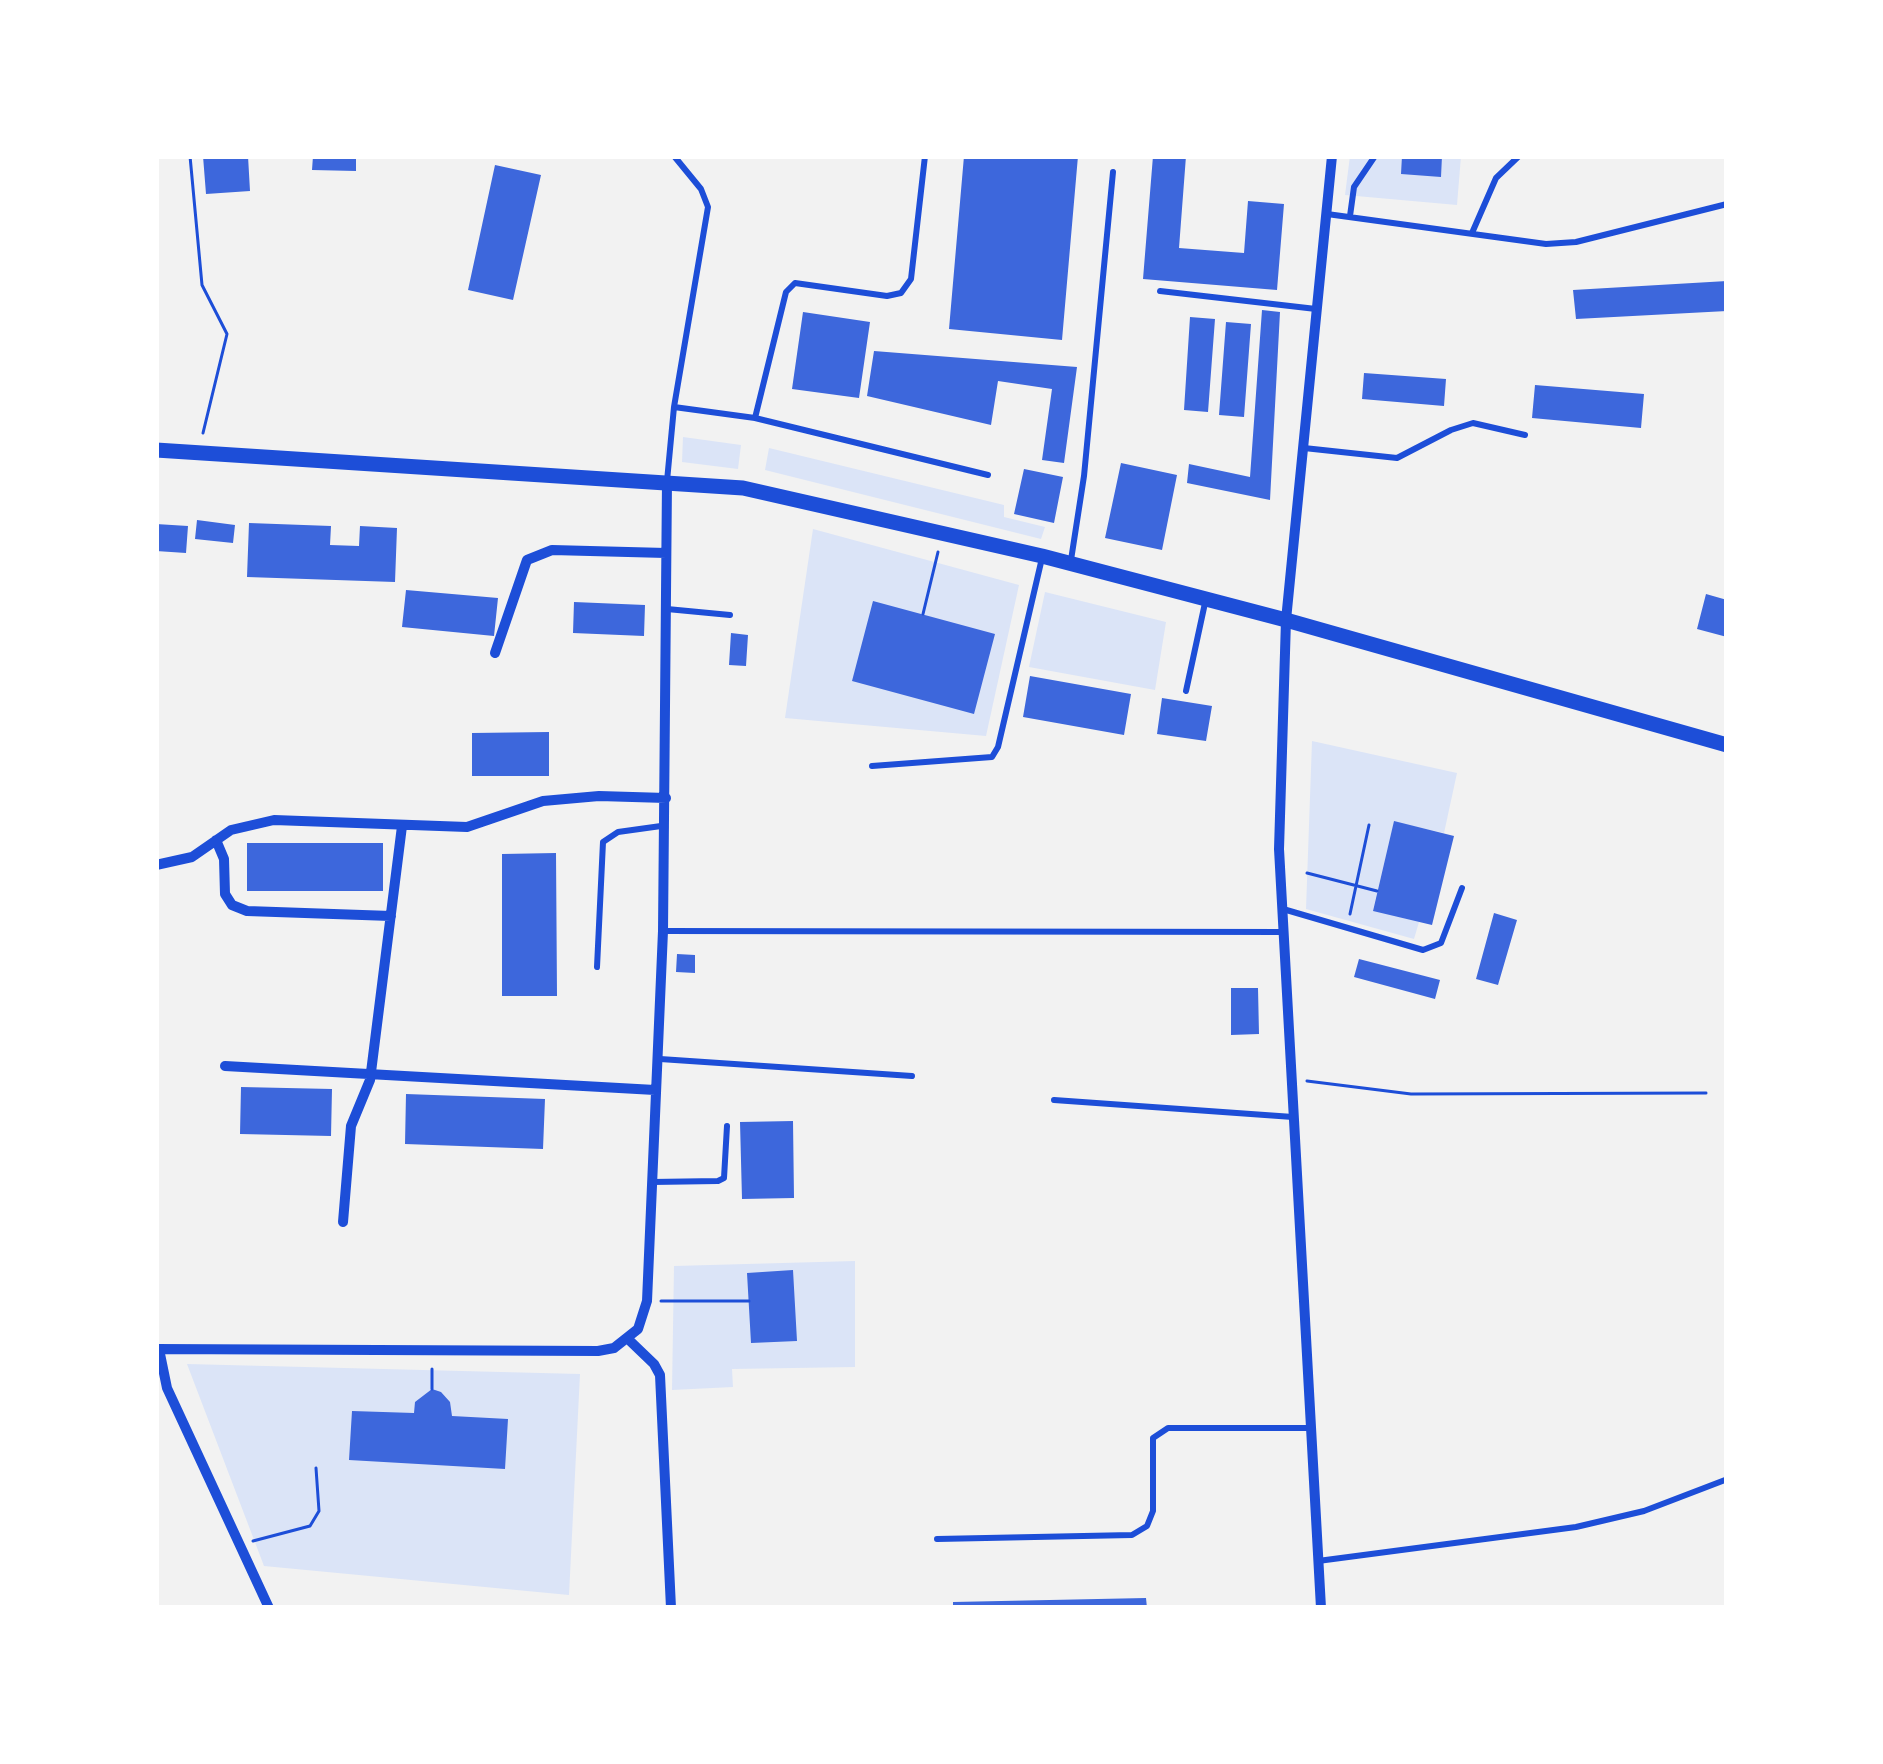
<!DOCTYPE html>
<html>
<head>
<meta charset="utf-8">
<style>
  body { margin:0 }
  #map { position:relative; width:1883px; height:1764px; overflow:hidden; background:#f2f2f2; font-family:Cabin,sans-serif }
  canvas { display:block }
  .frame { position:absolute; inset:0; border:159px solid #fff; pointer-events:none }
</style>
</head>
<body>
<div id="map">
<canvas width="1883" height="1764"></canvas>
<div class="frame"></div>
</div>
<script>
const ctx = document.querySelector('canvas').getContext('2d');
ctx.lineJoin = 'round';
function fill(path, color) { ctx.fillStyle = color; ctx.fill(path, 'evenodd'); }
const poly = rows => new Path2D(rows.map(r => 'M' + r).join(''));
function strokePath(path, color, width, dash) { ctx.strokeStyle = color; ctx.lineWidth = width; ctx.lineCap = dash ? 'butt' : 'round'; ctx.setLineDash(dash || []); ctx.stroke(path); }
fill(poly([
  [1350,156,1461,156,1457,205,1345,195],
  [683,437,741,445,738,469,682,462],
  [769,448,1004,505,1004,517,1045,527,1041,539,765,470],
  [813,529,1019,585,986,736,785,718],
  [1045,592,1166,622,1155,690,1029,667],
  [1312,741,1457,773,1444,833,1394,822,1373,910,1419,922,1414,939,1306,909],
  [855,1261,855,1367,732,1369,733,1387,672,1390,674,1266],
  [187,1364,580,1374,569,1595,264,1566]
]), '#dbe4f7');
fill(poly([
  [203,156,248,156,250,191,206,194],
  [313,156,356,156,356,171,312,170],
  [964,156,1078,156,1062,340,949,329],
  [1153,156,1186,156,1179,248,1244,253,1248,201,1284,204,1277,290,1143,279],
  [1402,156,1442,156,1441,177,1401,174],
  [495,165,541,175,513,300,468,290],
  [1727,281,1727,311,1576,319,1573,290],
  [1262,310,1280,312,1270,500,1187,483,1189,464,1250,477],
  [803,312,870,322,859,398,792,389],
  [1190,317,1215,319,1208,412,1184,410],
  [1226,322,1251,324,1244,417,1219,415],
  [874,351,1077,367,1064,463,1042,460,1052,389,998,381,991,425,867,396],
  [1364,373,1446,379,1444,406,1362,399],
  [1535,385,1644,394,1641,428,1532,418],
  [1121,463,1177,475,1162,550,1105,538],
  [1024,469,1063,477,1054,523,1014,514],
  [197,520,235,525,233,543,195,539],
  [249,523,331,526,330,545,359,546,360,526,397,528,395,582,247,577],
  [156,524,188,526,186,553,156,551],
  [406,590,498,598,494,636,402,627],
  [1706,594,1727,600,1727,637,1697,629],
  [873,601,995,634,974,714,852,681],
  [574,602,645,605,644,636,573,633],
  [731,633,748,635,746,666,729,665],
  [1030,676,1131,694,1124,735,1023,717],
  [1162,698,1212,706,1206,741,1157,734],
  [549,732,549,776,472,776,472,733],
  [1394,821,1454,836,1432,925,1373,911],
  [247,843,383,843,383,891,247,891],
  [556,853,557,996,502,996,502,854],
  [1494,913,1517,920,1498,985,1476,979],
  [677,954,695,955,695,973,676,972],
  [1359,959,1440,980,1435,999,1354,977],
  [1231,988,1258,988,1259,1034,1231,1035],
  [241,1087,332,1089,331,1136,240,1134],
  [406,1094,545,1099,543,1149,405,1144],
  [793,1121,794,1198,742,1199,740,1122],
  [793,1270,797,1341,751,1343,747,1273],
  [432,1389,441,1392,450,1402,452,1416,508,1419,505,1469,349,1460,352,1411,414,1413,415,1402],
  [1146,1598,1147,1608,953,1608,953,1602]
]), '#3d67dc');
strokePath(poly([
  [190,156,202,285,227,334,203,433],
  [923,614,938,552],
  [1307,873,1377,891],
  [1350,914,1369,825],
  [1307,1081,1411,1094,1706,1093],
  [661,1301,749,1301],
  [432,1389,432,1369],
  [253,1541,310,1526,319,1511,316,1468]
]), '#1d4ed8', 3);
strokePath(poly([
  [1327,214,1546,244,1576,242,1727,204],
  [1350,216,1354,187,1375,156],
  [1472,233,1496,178,1519,156],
  [1160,291,1316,309],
  [674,407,708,207,701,189,674,156],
  [755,418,786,292,795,283,887,296,901,293,911,279,925,156],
  [1304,448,1397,458,1451,430,1473,423,1525,435],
  [667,481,674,407,755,418,988,475],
  [1071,560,1084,476,1113,172],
  [667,609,730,615],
  [1186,691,1205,603],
  [872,766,992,757,998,747,1042,558],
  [1283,909,1423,950,1441,943,1462,888],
  [663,931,1283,932],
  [597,967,603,842,618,832,661,826],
  [660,1059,912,1076],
  [1054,1100,1293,1117],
  [652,1182,718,1181,724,1178,727,1126],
  [937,1539,1132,1535,1147,1526,1153,1511,1153,1438,1168,1428,1311,1428],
  [1318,1561,1576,1527,1644,1511,1725,1480]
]), '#1d4ed8', 6);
strokePath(poly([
  [495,653,527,560,552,550,666,553],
  [216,840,224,859,225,894,232,905,247,911,391,916],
  [156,865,192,857,231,830,274,820,467,827,543,801,599,796,666,798],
  [225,1066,655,1090],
  [343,1222,351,1126,370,1080,402,826],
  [629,1340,654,1364,660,1375,671,1608],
  [156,1349,598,1351,614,1348,638,1329,647,1301,663,931,667,481],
  [159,1349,167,1388,269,1608],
  [1321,1608,1279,849,1286,620,1332,156]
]), '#1d4ed8', 10);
strokePath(poly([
  [156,450,743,488,1042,556,1286,620,1727,745]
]), '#1d4ed8', 15);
</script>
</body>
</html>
